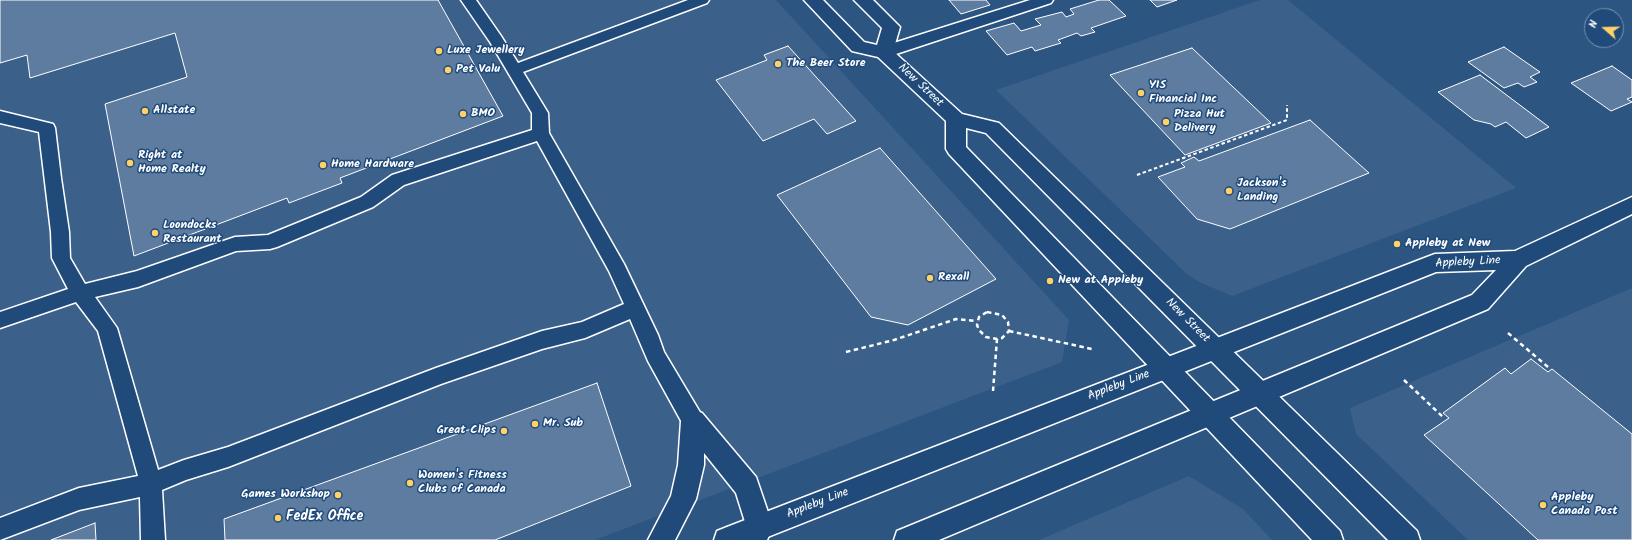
<!DOCTYPE html>
<html>
<head>
<meta charset="utf-8">
<style>
  body { margin:0 }
  #map { position:relative; width:1632px; height:540px; overflow:hidden; background:#2c5582; font-family:Kalam,sans-serif }
  canvas { display:block }
  .north { position:absolute; left:1584px; top:8px; width:40px; height:40px; box-sizing:border-box; background:#1f4a7a; border:1px solid #7992af; border-radius:50%; rotate:290deg; font-size:11px; font-weight:700; line-height:16px; text-align:center; color:#fff }
  .north::after { content:''; display:block; margin:auto; width:14px; height:18px; background:#ffd166; clip-path:polygon(50% 0,100% 100%,50% 72%,0 100%) }
</style>
</head>
<body>
<div id="map">
<canvas width="1632" height="540"></canvas>
<div class="north">N</div>
</div>
<script>
const ctx = document.querySelector('canvas').getContext('2d');
ctx.lineJoin = 'round';
function fill(path, color) { ctx.fillStyle = color; ctx.fill(path, 'evenodd'); }
const poly = rows => new Path2D(rows.map(r => 'M' + r).join(''));
function strokePath(path, color, width, dash) { ctx.strokeStyle = color; ctx.lineWidth = width; ctx.lineCap = dash ? 'butt' : 'round'; ctx.setLineDash(dash || []); ctx.stroke(path); }
function label(font, color, halo, rows, align = 'center') {
  ctx.font = font + ' Kalam,sans-serif'; ctx.lineWidth = 3; ctx.setLineDash([]); ctx.textBaseline = 'middle'; ctx.strokeStyle = halo; ctx.fillStyle = color; for (const [text, x, y, turn = 0] of rows) {
    ctx.save(); ctx.translate(x, y); ctx.rotate((+turn || 0) * Math.PI / 180); ctx.textAlign = isNaN(turn) ? turn : align; if (halo) ctx.strokeText(text, 0, 0); ctx.fillText(text, 0, 0); ctx.restore();
  }
}
fill(poly([
  [0,0,776,0,1069,320,1062,362,595,540,0,540],
  [1260,0,1288,0,1516,188,1232,296,1201,283,1188,275,996,90],
  [1632,288,1632,540,1468,540,1356,434,1350,408],
  [1189,476,1243,509,1272,540,1039,540]
]), '#3b618b');
const building = poly([
  [0,0,438,0,503,116,340,178,342,183,289,203,287,198,134,256,105,104,187,77,175,33,30,78,27,55,0,63,0,0],
  [949,0,986,0,990,5,961,14,949,0],
  [1099,0,1109,0,1126,16,1091,28,1095,32,1081,36,1077,33,1058,40,1061,43,1035,51,1032,47,1007,55,986,31,1014,23,1021,31,1041,25,1035,19,1062,12,1066,17,1074,14,1070,9,1099,0],
  [1150,0,1177,0,1157,7,1150,0],
  [788,46,856,121,827,134,814,119,763,141,716,80,767,60,764,55,788,46],
  [1504,47,1540,72,1530,77,1537,82,1524,87,1518,83,1504,88,1468,62,1504,47],
  [1192,48,1271,123,1185,155,1110,75,1192,48],
  [1612,66,1632,80,1632,97,1627,99,1632,102,1611,111,1571,83,1612,66],
  [1480,75,1549,127,1526,138,1506,122,1495,127,1491,124,1474,120,1438,92,1480,75],
  [1310,120,1369,173,1230,229,1197,219,1158,177,1185,167,1181,163,1194,157,1199,161,1310,120],
  [880,148,996,279,908,325,871,317,777,195,880,148],
  [1531,359,1548,372,1552,369,1632,434,1632,540,1538,540,1424,435,1449,418,1443,413,1505,368,1511,374,1531,359],
  [597,383,631,486,495,540,225,540,224,519,597,383],
  [95,523,96,540,51,540,95,523]
]);
fill(building, '#5e7c9f');
strokePath(building, '#fff', 1);
const service = poly([
  [461,0,476,0,501,36,518,63,688,0,709,0,707,3,523,72,548,113,549,133,624,264,658,335,664,352,701,414,704,421,701,428,693,431,685,428,648,361,630,319,585,338,542,349,441,384,228,467,186,480,162,490,165,540,141,540,140,497,79,510,0,540,0,518,79,488,138,476,98,331,76,302,0,328,0,312,68,289,52,258,51,232,39,132,0,123,0,111,53,124,55,128,61,178,69,232,70,258,85,284,137,271,235,237,268,235,361,197,392,175,532,130,532,113,490,42,461,0],
  [537,141,609,271,624,304,582,322,542,331,436,368,228,447,184,460,158,470,117,328,95,297,138,287,236,251,270,249,277,247,373,207,404,185,537,141],
  [1030,0,1053,0,1051,3,890,56,884,57,878,56,876,52,878,48,1030,0]
]);
const secondary = poly([
  [804,0,823,0,864,42,877,45,882,28,854,0,873,0,900,27,893,51,962,114,999,123,1417,531,1420,540,1388,540,986,133,966,128,966,147,1340,531,1343,540,1312,540,949,154,946,149,946,121,878,57,852,51,804,0],
  [693,410,702,413,756,477,773,527,767,540,739,540,746,525,736,493,704,453,704,465,696,499,675,540,648,540,671,496,678,465,681,421,684,413,693,410]
]);
const primary = poly([
  [1632,197,1632,214,1526,266,1488,309,939,540,894,540,897,531,1472,295,1496,270,1436,272,760,540,714,540,717,531,727,527,1427,257,1435,254,1515,251,1632,197]
]);
strokePath(service, '#fff', 3);
strokePath(secondary, '#fff', 3);
strokePath(primary, '#fff', 3);
strokePath(poly([
  [1137,175,1287,120,1287,105]
]), '#fff', 2, [3.5, 2.5]);
strokePath(poly([
  [987,312,1002,315,1008,322,1009,331,1002,338,997,339,986,337,979,330,977,325,979,317,987,312],
  [1009,331,1092,349],
  [1508,333,1548,367],
  [846,352,894,340,956,319,977,321],
  [1404,380,1444,418],
  [993,391,997,339]
]), '#fff', 2.5, [4.5, 3.5]);
fill(service, '#1f4a7a');
fill(secondary, '#1f4a7a');
fill(primary, '#1f4a7a');
for (const [x, y, r, color] of [
  [439,51,4,"#ffd166"],
  [778,64,4,"#ffd166"],
  [448,70,4,"#ffd166"],
  [1141,93,4,"#ffd166"],
  [145,111,4,"#ffd166"],
  [463,114,4,"#ffd166"],
  [1166,122,4,"#ffd166"],
  [130,163,4,"#ffd166"],
  [323,165,4,"#ffd166"],
  [1229,191,4,"#ffd166"],
  [155,233,4,"#ffd166"],
  [1397,244,4,"#ffd166"],
  [930,278,4,"#ffd166"],
  [1050,281,4,"#ffd166"],
  [535,424,4,"#ffd166"],
  [504,431,4,"#ffd166"],
  [410,483,4,"#ffd166"],
  [338,495,4,"#ffd166"],
  [1543,505,4,"#ffd166"],
  [278,518,4,"#ffd166"]
]) { const dot = new Path2D(); dot.arc(x, y, r, 0, 2 * Math.PI); ctx.fillStyle = color; ctx.fill(dot); strokePath(dot, '#1f4a7a', 1.5); }
label('bold 12px', '#fff', '#1f4a7a', [
  ["Luxe Jewellery",447,51],
  ["The Beer Store",786,64],
  ["Pet Valu",456,70],
  ["YIS",1149,86],
  ["Financial Inc",1149,100],
  ["Allstate",153,111],
  ["BMO",471,114],
  ["Pizza Hut",1174,115],
  ["Delivery",1174,129],
  ["Right at",138,156],
  ["Home Realty",138,170],
  ["Home Hardware",331,165],
  ["Jackson's",1237,184],
  ["Landing",1237,198],
  ["Loondocks",163,226],
  ["Restaurant",163,240],
  ["Appleby at New",1405,244],
  ["Rexall",938,278],
  ["New at Appleby",1058,281],
  ["Mr. Sub",543,424],
  ["Great Clips",496,431,"right"],
  ["Women's Fitness",418,476],
  ["Clubs of Canada",418,490],
  ["Games Workshop",330,495,"right"],
  ["Appleby",1551,498],
  ["Canada Post",1551,512]
], 'left');
label('12px', '#fff', '#1f4a7a', [
  ["New Street",920,86,43],
  ["Appleby Line",1468,263,-3],
  ["New Street",1187,321,45],
  ["Appleby Line",1119,386,-21],
  ["Appleby Line",818,504,-21]
]);
label('bold 14px', '#fff', '#1f4a7a', [
  ["FedEx Office",286,518]
], 'left');
</script>
</body>
</html>
